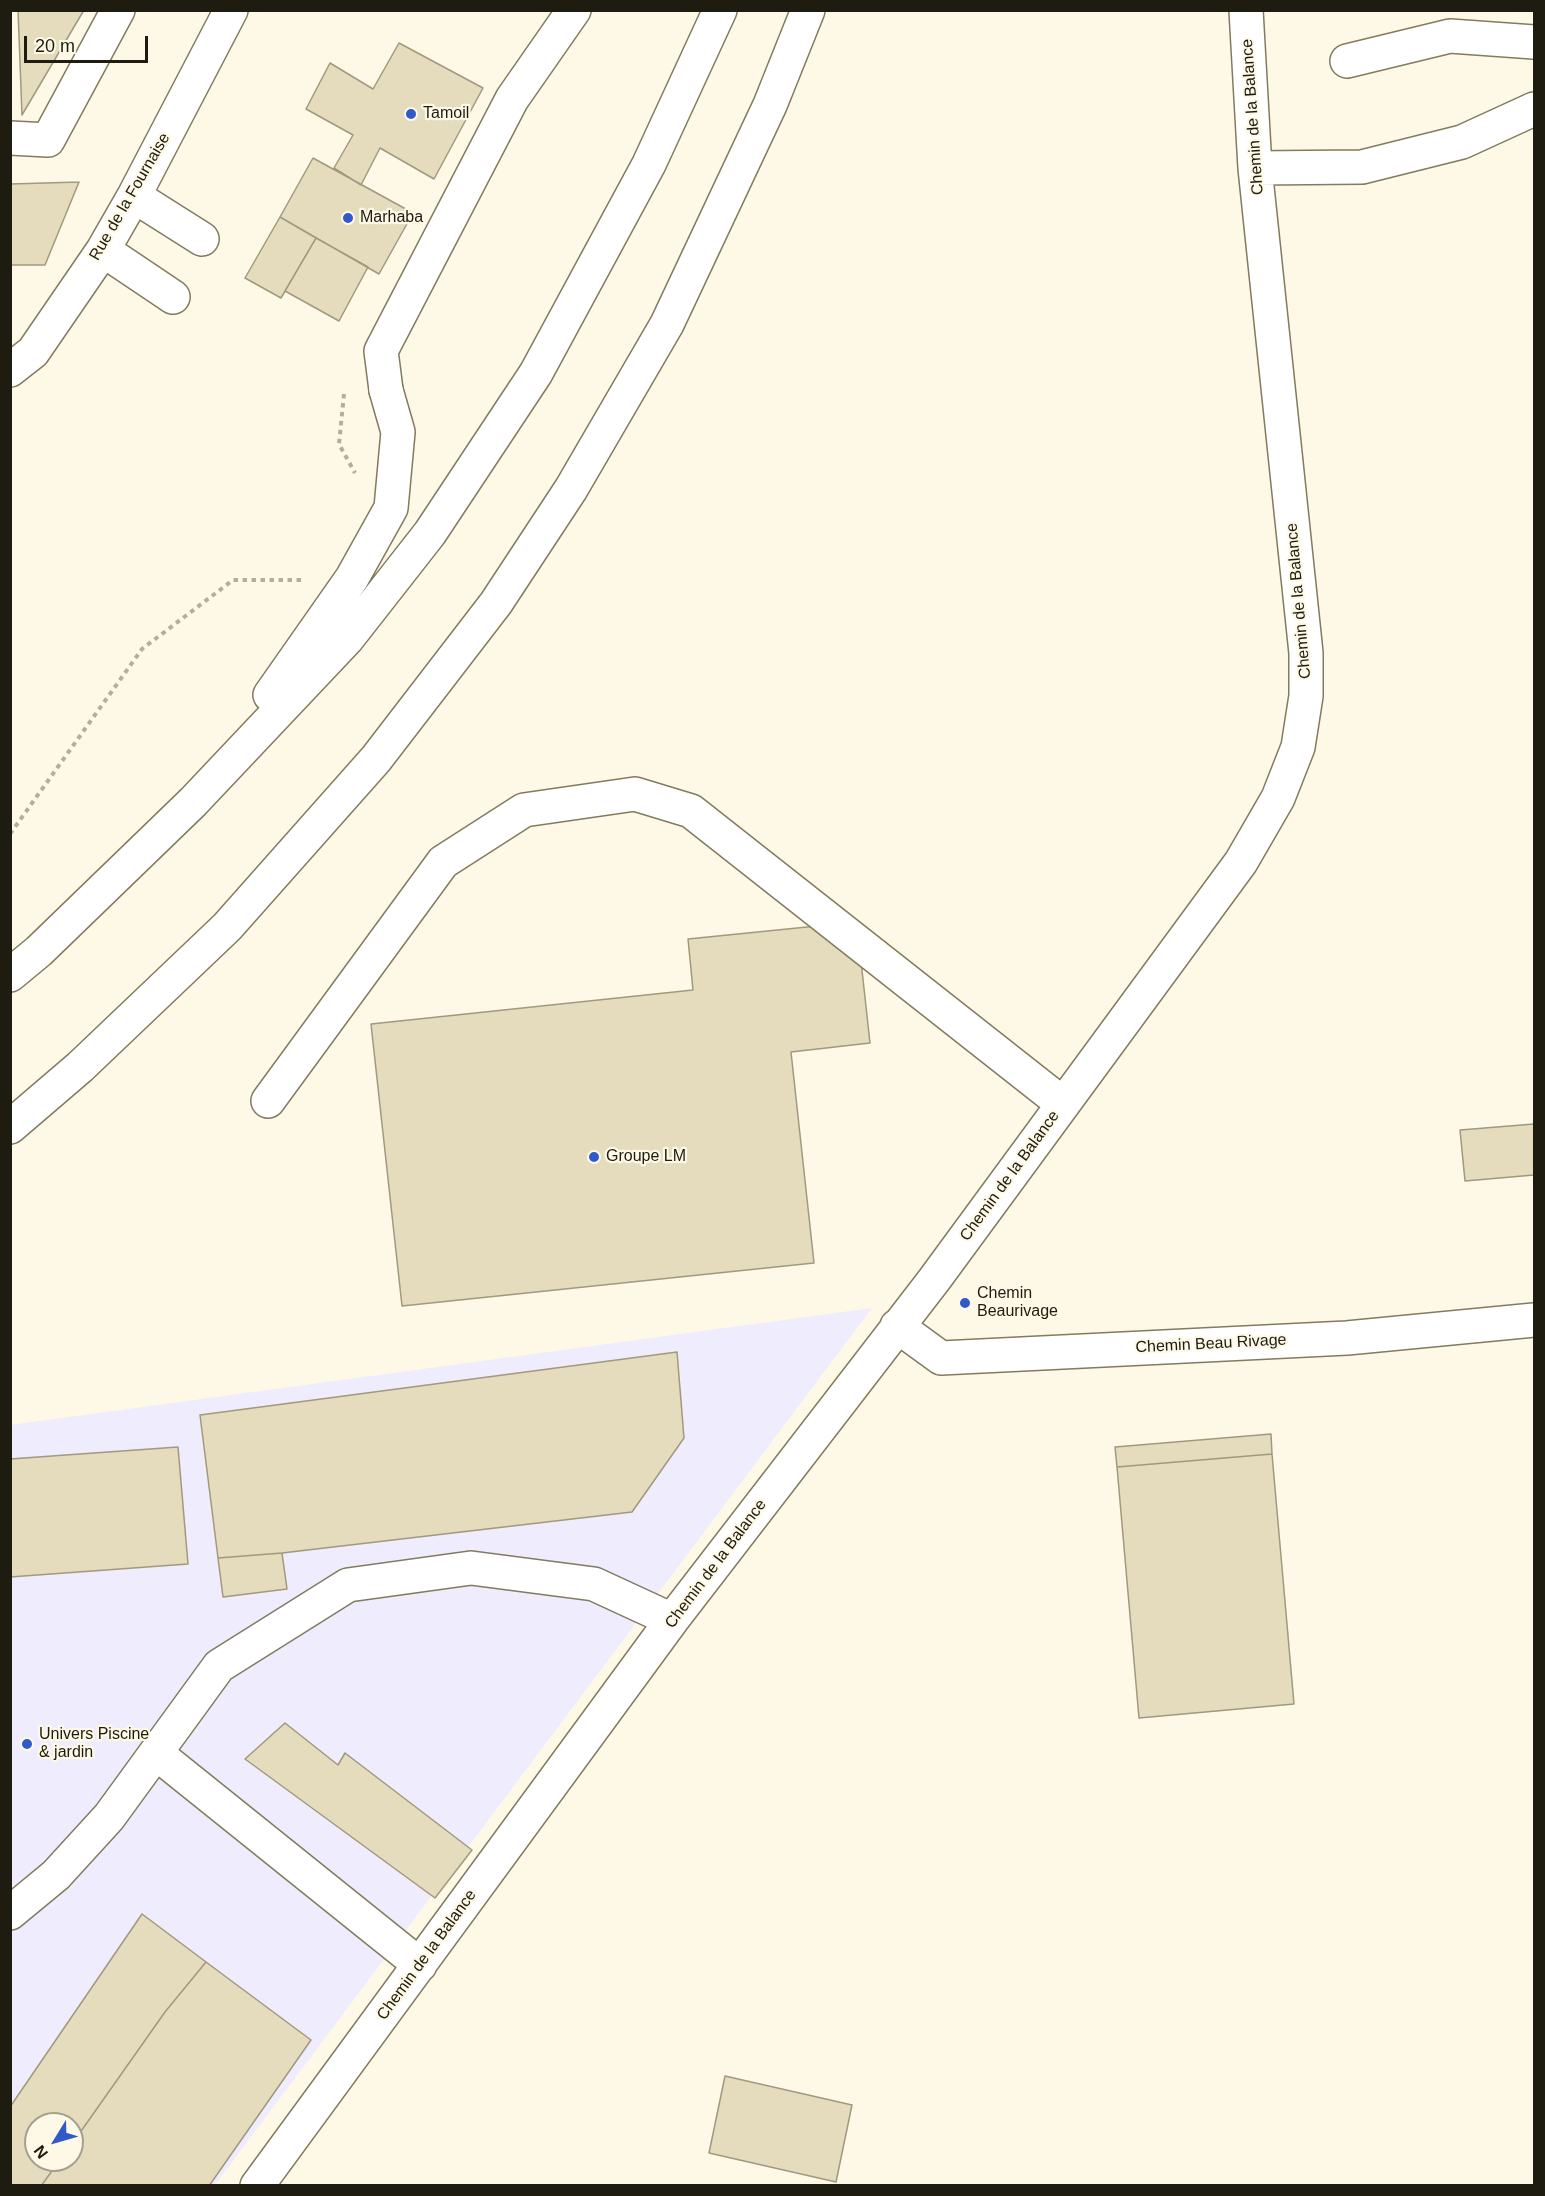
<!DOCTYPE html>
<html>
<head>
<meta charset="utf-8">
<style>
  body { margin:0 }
  #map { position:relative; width:1545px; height:2196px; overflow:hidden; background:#fef9e6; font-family:Arial,sans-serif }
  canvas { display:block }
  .frame { position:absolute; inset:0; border:12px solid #1e1b10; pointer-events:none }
  .north { position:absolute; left:24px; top:2112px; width:60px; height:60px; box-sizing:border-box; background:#fef9e6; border:2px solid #a4a090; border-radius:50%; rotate:233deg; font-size:16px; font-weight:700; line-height:24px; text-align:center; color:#1e1b10 }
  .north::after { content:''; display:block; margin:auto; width:21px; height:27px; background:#315ac9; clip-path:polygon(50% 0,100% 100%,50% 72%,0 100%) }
  .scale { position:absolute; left:24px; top:36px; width:124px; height:27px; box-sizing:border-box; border:3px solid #1e1b10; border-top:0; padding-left:8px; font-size:18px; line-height:21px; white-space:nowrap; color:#1e1b10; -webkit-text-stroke:4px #fef9e6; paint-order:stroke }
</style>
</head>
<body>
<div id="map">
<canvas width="1545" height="2196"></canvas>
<div class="frame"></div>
<div class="north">N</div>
<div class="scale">20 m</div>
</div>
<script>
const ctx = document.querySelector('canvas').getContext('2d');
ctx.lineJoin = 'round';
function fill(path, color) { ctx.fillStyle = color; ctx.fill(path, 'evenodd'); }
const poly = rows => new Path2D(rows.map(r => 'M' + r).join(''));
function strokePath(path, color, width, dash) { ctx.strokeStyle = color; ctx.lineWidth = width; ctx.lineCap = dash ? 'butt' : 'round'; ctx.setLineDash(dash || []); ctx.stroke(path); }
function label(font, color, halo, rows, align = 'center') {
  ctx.font = font + ' Arial,sans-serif'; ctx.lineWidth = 4.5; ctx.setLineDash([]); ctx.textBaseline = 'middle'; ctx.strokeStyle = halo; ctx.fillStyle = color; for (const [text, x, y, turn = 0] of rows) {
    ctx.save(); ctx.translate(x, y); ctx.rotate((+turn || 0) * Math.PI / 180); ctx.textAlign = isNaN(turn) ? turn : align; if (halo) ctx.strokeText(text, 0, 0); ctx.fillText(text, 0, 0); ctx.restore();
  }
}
fill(poly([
  [872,1308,215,2185,11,2185,10,1425],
  [36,2124,72,2124,72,2160,36,2160]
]), '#efecfe');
const building = poly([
  [18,10,84,10,22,115,18,10],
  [399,43,483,88,434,179,380,148,361,185,334,168,353,135,306,109,330,63,373,89,399,43],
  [313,158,413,213,379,274,280,217,313,158],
  [79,182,45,265,10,265,10,184,79,182],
  [280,217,316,238,281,298,245,278,280,217],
  [316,238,368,267,339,321,285,291,316,238],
  [817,926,861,961,870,1043,791,1052,814,1263,402,1306,371,1024,693,990,688,939,817,926],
  [1534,1124,1534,1175,1465,1181,1460,1130,1534,1124],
  [677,1352,684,1438,632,1512,282,1553,218,1558,200,1415,677,1352],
  [1271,1434,1272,1454,1117,1467,1115,1447,1271,1434],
  [178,1447,188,1564,10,1577,10,1459,178,1447],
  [1272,1454,1294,1704,1139,1718,1117,1467,1272,1454],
  [282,1553,287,1589,223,1597,218,1558,282,1553],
  [285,1723,338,1765,345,1753,472,1850,435,1898,245,1759,285,1723],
  [142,1914,206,1962,165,2012,72,2144,72,2124,36,2124,36,2160,60,2160,41,2186,10,2186,10,2107,142,1914],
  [206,1962,311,2040,209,2186,41,2186,60,2160,72,2160,72,2144,165,2012,206,1962],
  [725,2076,852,2105,836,2182,709,2153,725,2076]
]);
fill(building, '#e5dcbe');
strokePath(building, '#a1997d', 1.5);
const minor = poly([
  [1347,61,1450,36,1534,42],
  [10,138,48,140,118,10],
  [1255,168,1362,167,1462,142,1534,109],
  [134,196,202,239],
  [103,250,173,297],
  [10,370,33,352,103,250,134,196,231,10],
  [386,390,381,351,512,99,574,10],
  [268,1101,443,862,524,810,635,794,691,811,1063,1104],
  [897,1326,941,1358,1347,1338,1534,1320],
  [156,1753,420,1965],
  [10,1913,56,1875,109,1817,219,1666,348,1585,471,1568,594,1584,672,1620],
  [257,2186,672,1620,934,1280,1241,862,1278,798,1298,747,1306,696,1306,653,1255,168,1246,10]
]);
const highway = poly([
  [270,695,352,578,391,508,398,432,386,390],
  [10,975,39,951,193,802,347,639,430,533,536,373,649,164,720,10],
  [10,1127,80,1067,227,927,376,759,496,603,571,489,667,324,770,105,808,10]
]);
strokePath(minor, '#827b5f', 36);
strokePath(highway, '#827b5f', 36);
strokePath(poly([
  [344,394,339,444,355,473],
  [10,834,142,649,233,580,305,580]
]), '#b2ae9e', 4, [4.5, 4.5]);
strokePath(minor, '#fff', 33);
strokePath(highway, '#fff', 33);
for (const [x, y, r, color] of [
  [411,114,6,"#315ac9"],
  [348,218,6,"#315ac9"],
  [594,1157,6,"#315ac9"],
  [965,1303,6,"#315ac9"],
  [27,1744,6,"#315ac9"]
]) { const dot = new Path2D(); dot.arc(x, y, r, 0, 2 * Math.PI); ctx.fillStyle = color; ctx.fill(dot); strokePath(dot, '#fef9e6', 2); }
label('16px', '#1e1b10', '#fef9e6', [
  ["Tamoil",423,114],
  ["Marhaba",360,218],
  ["Groupe LM",606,1157],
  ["Chemin",977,1294],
  ["Beaurivage",977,1312],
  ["Univers Piscine",39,1735],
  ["& jardin",39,1753]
], 'left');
label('16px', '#1e1b10', '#fef9e6', [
  ["Chemin de la Balance",1253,117,-94],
  ["Rue de la Fournaise",130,197,-60],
  ["Chemin de la Balance",1299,601,-95],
  ["Chemin de la Balance",1010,1176,-54],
  ["Chemin Beau Rivage",1211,1344,-3],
  ["Chemin de la Balance",716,1564,-53],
  ["Chemin de la Balance",427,1955,-54]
]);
</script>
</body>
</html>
